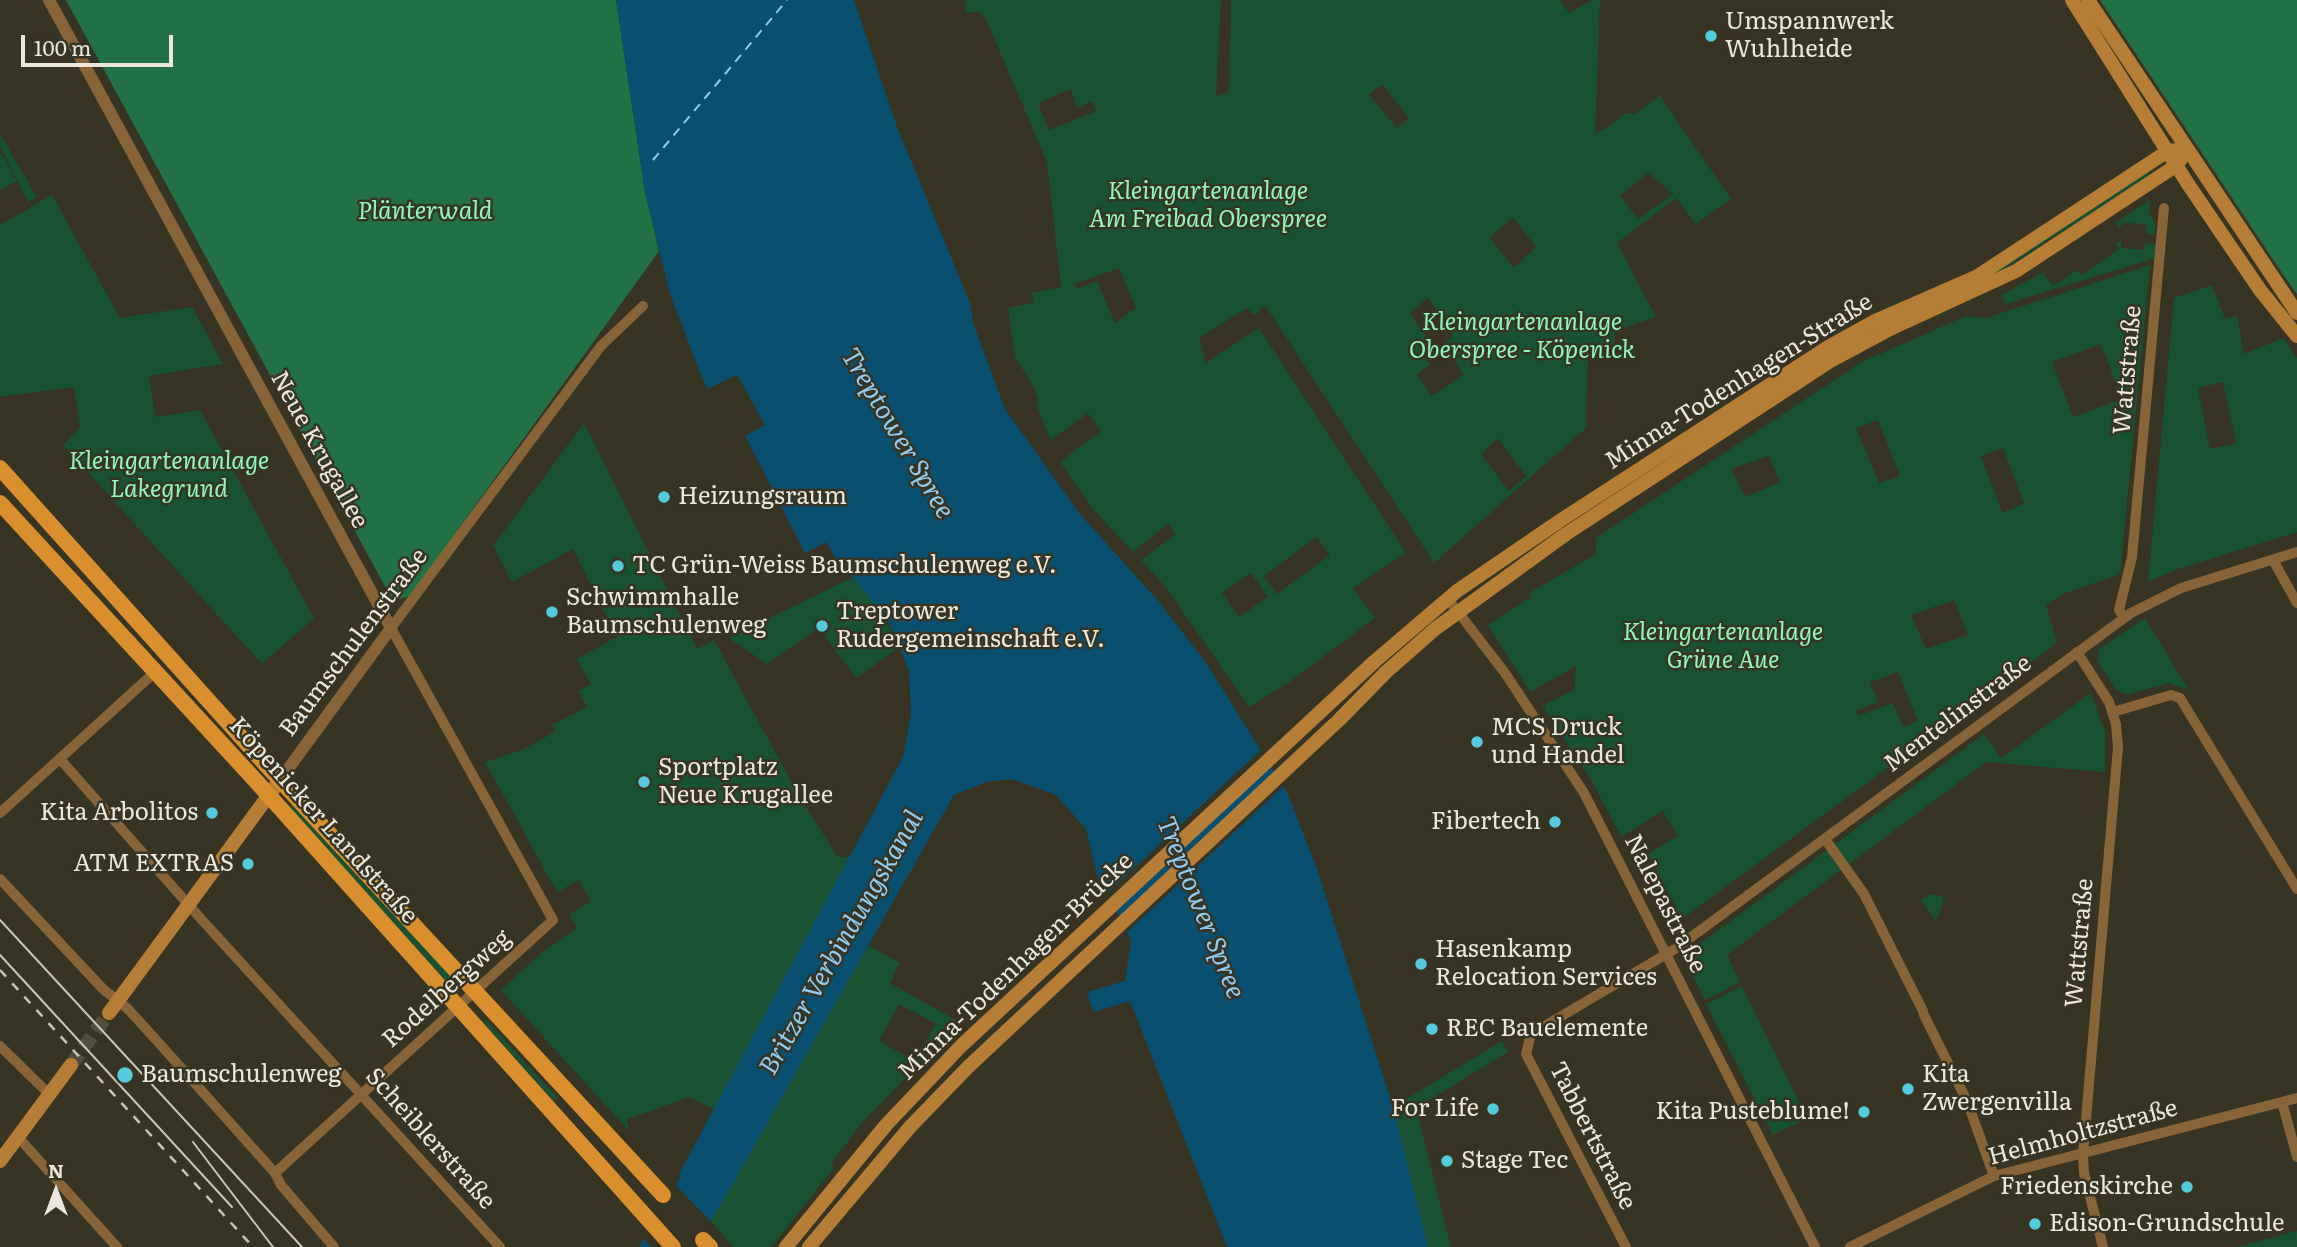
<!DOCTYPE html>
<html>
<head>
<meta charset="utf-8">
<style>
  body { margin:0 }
  #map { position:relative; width:2297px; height:1247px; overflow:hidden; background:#383423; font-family:Literata,serif }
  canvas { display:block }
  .north { position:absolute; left:21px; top:1156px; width:70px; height:70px; -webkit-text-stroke:5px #383423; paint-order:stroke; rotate:0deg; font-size:19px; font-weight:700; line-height:28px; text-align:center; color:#eae8dd }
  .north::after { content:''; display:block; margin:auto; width:24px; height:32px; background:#eae8dd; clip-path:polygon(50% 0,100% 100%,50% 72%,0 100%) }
  .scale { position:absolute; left:21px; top:35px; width:152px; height:32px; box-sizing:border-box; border:4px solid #eae8dd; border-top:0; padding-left:9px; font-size:21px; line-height:24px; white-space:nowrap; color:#eae8dd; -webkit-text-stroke:5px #383423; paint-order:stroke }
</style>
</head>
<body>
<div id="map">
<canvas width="2297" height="1247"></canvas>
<div class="north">N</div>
<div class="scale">100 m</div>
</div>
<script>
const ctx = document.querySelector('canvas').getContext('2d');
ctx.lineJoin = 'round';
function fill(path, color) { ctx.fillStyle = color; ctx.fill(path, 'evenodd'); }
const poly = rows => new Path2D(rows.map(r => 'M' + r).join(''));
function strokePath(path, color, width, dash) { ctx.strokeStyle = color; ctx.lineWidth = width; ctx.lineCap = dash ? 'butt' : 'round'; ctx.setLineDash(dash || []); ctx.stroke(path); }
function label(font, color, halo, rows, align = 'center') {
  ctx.font = font + ' Literata,serif'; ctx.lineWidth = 5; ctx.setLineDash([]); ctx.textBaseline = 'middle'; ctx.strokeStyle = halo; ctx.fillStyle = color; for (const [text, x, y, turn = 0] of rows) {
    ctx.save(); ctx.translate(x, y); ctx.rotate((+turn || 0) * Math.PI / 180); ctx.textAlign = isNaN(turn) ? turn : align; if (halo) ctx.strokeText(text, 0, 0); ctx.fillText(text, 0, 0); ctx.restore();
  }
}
fill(poly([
  [966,0,1221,0,1216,96,1229,92,1231,0,1560,0,1569,13,1592,0,1600,0,1595,133,1608,127,1626,113,1634,114,1660,96,1731,199,1696,224,1676,198,1617,243,1656,317,1615,331,1614,348,1588,348,1586,428,1434,563,1265,305,1254,315,1247,308,1199,338,1206,363,1259,328,1406,553,1353,588,1375,618,1288,683,1249,707,1168,590,1141,560,1176,534,1168,524,1133,552,1093,509,1060,462,1101,431,1088,413,1051,440,1036,404,1039,403,1034,388,1015,357,1008,308,1034,303,1031,293,1061,287,1047,162,985,17,980,12,965,13],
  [1382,84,1409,118,1397,128,1369,95],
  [1071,89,1077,108,1092,101,1096,111,1049,130,1038,103],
  [1648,173,1673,194,1638,219,1620,196],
  [1513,217,1536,247,1514,268,1490,238],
  [1119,268,1136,308,1115,323,1097,281,1076,289,1075,284],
  [1428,297,1453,336,1444,343,1464,375,1432,396,1417,374,1430,365,1425,357,1435,349,1410,314],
  [1498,438,1526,476,1509,491,1481,454],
  [1316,537,1330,555,1277,594,1264,576],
  [1251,573,1268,597,1239,617,1222,593],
  [0,134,37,197,28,202,0,146],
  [2,154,17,181,0,190,0,155],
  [2148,171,2151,174,1984,282,2004,265],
  [52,195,120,318,192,307,223,364,149,376,155,417,200,410,314,618,262,664,63,445,80,427,74,387,0,397,0,225],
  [2150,200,2149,213,2155,223,2155,235,2147,234,2145,224,2123,223,2119,229,2115,223],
  [2121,241,2121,248,2144,250,2145,243,2157,244,2156,258,2005,304,2002,295,2043,272,2053,286,2078,270,2082,275,2119,249,2115,243],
  [2150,265,2120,574,2063,594,2046,605,2057,643,1682,919,1648,854,1678,836,1663,811,1621,837,1591,779,1542,706,1574,690,1576,666,1530,692,1488,625,1531,597,1529,593,1596,554,1596,538,1860,363,1966,316,1986,318],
  [2101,344,2122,399,2073,417,2052,362],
  [1878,420,1900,476,1879,483,1856,428],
  [2003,448,2024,504,2002,513,1981,456],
  [1769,456,1780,482,1746,497,1731,469],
  [1954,600,1968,635,1926,649,1911,615],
  [1898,672,1918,721,1903,727,1893,703,1858,716,1856,711,1878,702,1870,682],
  [2212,285,2225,319,2237,316,2244,354,2283,338,2297,358,2297,532,2175,570,2148,582,2174,298],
  [2223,382,2236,443,2210,449,2198,388],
  [584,423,697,649,714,640,803,803,838,857,850,857,715,1110,690,1097,627,1119,629,1131,501,990,544,951,577,928,569,914,591,902,579,880,557,892,485,762,522,750,555,732,552,725,587,707,579,691,591,684,577,659,617,637,573,549,512,582,493,546],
  [853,577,878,605,900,647,856,678,819,628,767,664,729,638],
  [2145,618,2189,690,2168,683,2126,695,2115,689,2097,660,2099,649],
  [2091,693,2105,732,2105,772,1986,762,1727,955,1740,982,1705,1000,1687,964,1689,952,1984,734,2001,758],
  [291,804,381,902,402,921,457,984,451,986,289,808],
  [1931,894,1945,897,1936,921,1921,900],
  [868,945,900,963,890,983,959,1022,860,1125,831,1164,834,1168,771,1247,733,1247,710,1220],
  [899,1004,936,1024,915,1061,879,1041],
  [1742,986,1807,1118,1773,1135,1706,1004],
  [486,1020,557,1097,553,1100,483,1022],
  [1502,1041,1508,1052,1416,1108,1451,1247,1428,1247,1393,1107],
  [2297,1231,2297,1247,2236,1247,2274,1237]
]), '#185232');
fill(poly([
  [66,0,616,0,645,192,659,251,410,596,393,601],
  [2100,0,2297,0,2297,294,2282,273]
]), '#217145');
fill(poly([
  [616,0,854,0,897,127,970,303,973,323,1005,409,1079,513,1160,603,1206,663,1287,792,1317,869,1393,1107,1428,1247,1227,1247,1130,1001,1093,1012,1087,992,1125,981,1131,941,1105,887,1100,886,1086,829,1056,795,1012,779,986,782,954,795,720,1206,693,1247,639,1247,680,1178,680,1172,903,757,911,714,909,671,890,624,853,577,841,569,827,542,805,553,745,436,765,425,737,375,707,389,701,375,670,294,645,192]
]), '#095070');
fill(poly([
  [1263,748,1273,763,1113,912,1105,895],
  [1277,770,1286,784,1124,935,1117,919],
  [674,1183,712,1223,697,1247,651,1247,643,1238]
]), '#383423');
strokePath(poly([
  [653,160,787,0]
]), '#90ccf1', 2, [9, 7]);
strokePath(poly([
  [71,1065,109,1013]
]), '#534f3f', 14, [14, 7]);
strokePath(poly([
  [2273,560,2297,603],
  [1448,599,1505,673,1584,793,1815,1247],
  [2124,617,2119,610,2132,557,2164,208],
  [2077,652,2109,702,2116,724,2118,747,2083,1154,2084,1173,2103,1247],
  [2113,712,2171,695,2180,698,2297,889],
  [60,759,202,920,500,1247],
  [0,813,155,672],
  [1825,839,1864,894,1923,1011],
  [0,879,103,989,128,1009,158,1042,275,1173,281,1185,334,1247],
  [1924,1015,1967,1101,1994,1176],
  [0,1046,49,1094],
  [2282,1102,2297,1157],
  [18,1137,117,1247],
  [275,1173,553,920,391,628,601,346,643,306],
  [1626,1247,1526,1054,1531,1034,1675,949,2131,613,2181,588,2297,552],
  [1850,1247,1994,1176,2297,1098]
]), '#87643a', 10);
strokePath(poly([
  [49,0,391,628,280,780]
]), '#87643a', 12);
strokePath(poly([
  [2072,0,2188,184,2260,290,2297,336],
  [2088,0,2297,313],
  [109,1013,280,780],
  [0,1161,71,1065],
  [786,1247,886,1125,961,1046,1375,661,1457,591,1561,520,1828,347,1873,322,1976,277,2168,151,2187,149],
  [809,1247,910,1127,968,1067,1339,720,1386,672,1435,629,1566,534,1832,360,1888,330,2016,271,2177,165,2187,149]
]), '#b57d36', 14);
strokePath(poly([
  [0,468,267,766,663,1195],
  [0,503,255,780,673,1247],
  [703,1240,710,1247]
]), '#d98f2d', 16);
strokePath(poly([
  [0,920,302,1247],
  [0,955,232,1207],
  [193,1142,273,1247]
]), '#c8c6b9', 2);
strokePath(poly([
  [0,970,253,1247]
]), '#c8c6b9', 2.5, [9, 9]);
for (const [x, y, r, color] of [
  [1711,36,7,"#54cadd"],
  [664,497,7,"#54cadd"],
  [618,566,7,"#54cadd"],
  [552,612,7,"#54cadd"],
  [822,626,7,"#54cadd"],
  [1477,742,7,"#54cadd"],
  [644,782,7,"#54cadd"],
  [212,813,7,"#54cadd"],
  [1555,822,7,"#54cadd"],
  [248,864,7,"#54cadd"],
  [1421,964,7,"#54cadd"],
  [1432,1029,7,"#54cadd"],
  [125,1075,9,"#54cadd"],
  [1908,1089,7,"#54cadd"],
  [1493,1109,7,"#54cadd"],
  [1864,1112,7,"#54cadd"],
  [1447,1161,7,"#54cadd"],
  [2187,1187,7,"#54cadd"],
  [2035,1224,7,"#54cadd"]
]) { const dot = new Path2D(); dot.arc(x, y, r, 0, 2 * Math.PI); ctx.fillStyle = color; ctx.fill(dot); strokePath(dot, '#383423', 2.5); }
label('24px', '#eae8dd', '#383423', [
  ["Umspannwerk",1725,22],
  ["Wuhlheide",1725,50],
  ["Heizungsraum",678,497],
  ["TC Grün-Weiss Baumschulenweg e.V.",632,566],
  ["Schwimmhalle",566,598],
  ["Baumschulenweg",566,626],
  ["Treptower",836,612],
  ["Rudergemeinschaft e.V.",836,640],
  ["MCS Druck",1491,728],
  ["und Handel",1491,756],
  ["Sportplatz",658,768],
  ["Neue Krugallee",658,796],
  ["Kita Arbolitos",198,813,"right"],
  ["Fibertech",1541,822,"right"],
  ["ATM EXTRAS",234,864,"right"],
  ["Hasenkamp",1435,950],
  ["Relocation Services",1435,978],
  ["REC Bauelemente",1446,1029],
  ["Baumschulenweg",141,1075],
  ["Kita",1922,1075],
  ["Zwergenvilla",1922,1103],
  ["For Life",1479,1109,"right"],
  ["Kita Pusteblume!",1850,1112,"right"],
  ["Stage Tec",1461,1161],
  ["Friedenskirche",2173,1187,"right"],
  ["Edison-Grundschule",2049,1224]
], 'left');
label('italic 24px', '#8ff8b7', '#383423', [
  ["Kleingartenanlage",1208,192],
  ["Am Freibad Oberspree",1208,220],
  ["Plänterwald",425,212],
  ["Kleingartenanlage",1522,323],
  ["Oberspree - Köpenick",1522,351],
  ["Kleingartenanlage",169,462],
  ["Lakegrund",169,490],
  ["Kleingartenanlage",1723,633],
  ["Grüne Aue",1723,661]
]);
label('24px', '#eae8dd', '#383423', [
  ["Wattstraße",2128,370,-85],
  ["Minna-Todenhagen-Straße",1739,382,-32],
  ["Neue Krugallee",319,450,61],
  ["Baumschulenstraße",354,643,-53],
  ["Mentelinstraße",1958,714,-37],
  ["Köpenicker Landstraße",323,821,48],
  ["Nalepastraße",1665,904,63],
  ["Wattstraße",2080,943,-85],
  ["Minna-Todenhagen-Brücke",1016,967,-44],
  ["Rodelbergweg",447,989,-42],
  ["Helmholtzstraße",2083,1133,-15],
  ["Tabbertstraße",1592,1136,63],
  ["Scheiblerstraße",430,1139,48]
]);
label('italic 26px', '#90ccf1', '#383423', [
  ["Treptower Spree",897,434,59],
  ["Treptower Spree",1200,908,68],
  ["Britzer Verbindungskanal",842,943,-60]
]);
</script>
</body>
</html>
